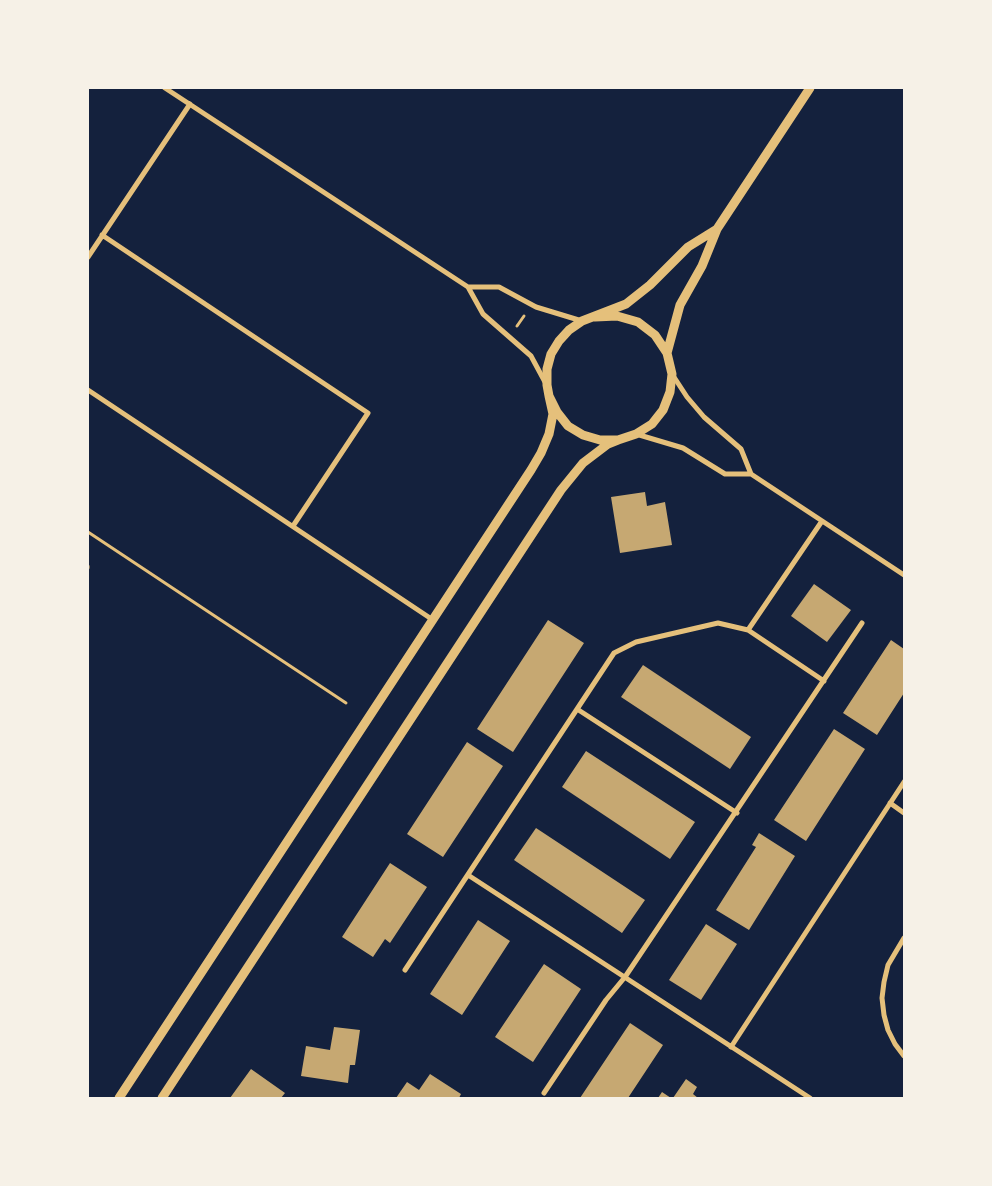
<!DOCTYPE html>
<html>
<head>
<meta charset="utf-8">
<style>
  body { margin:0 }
  #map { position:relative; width:992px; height:1186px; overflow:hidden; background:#14213d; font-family:Lato,sans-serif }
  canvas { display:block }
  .frame { position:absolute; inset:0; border:89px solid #f6f1e7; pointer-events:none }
</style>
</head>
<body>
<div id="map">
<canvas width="992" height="1186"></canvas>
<div class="frame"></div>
</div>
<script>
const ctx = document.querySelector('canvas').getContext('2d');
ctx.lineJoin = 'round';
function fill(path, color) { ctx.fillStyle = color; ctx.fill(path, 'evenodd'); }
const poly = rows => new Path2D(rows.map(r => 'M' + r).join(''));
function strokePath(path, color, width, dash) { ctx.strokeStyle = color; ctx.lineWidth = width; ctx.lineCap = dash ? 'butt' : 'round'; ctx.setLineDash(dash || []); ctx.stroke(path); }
fill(poly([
  [645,492,647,506,665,502,672,545,620,553,611,497],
  [814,584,851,610,827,642,791,616],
  [548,620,584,643,513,752,477,729],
  [891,640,904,649,904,693,877,735,843,713],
  [643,665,751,737,730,769,621,697],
  [834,729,865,749,806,841,774,820],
  [467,742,503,766,443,857,407,834],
  [586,751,695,822,670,859,562,787],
  [536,828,645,900,622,933,514,860],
  [759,833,795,856,749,930,716,910,756,847,752,845],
  [390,863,427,887,390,943,385,939,373,957,342,937],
  [478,920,510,941,462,1015,430,994],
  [706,924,737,944,701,1000,669,980],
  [544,964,581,989,533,1062,495,1037],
  [630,1023,663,1045,628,1098,580,1098],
  [334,1027,360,1030,355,1065,350,1065,348,1083,301,1076,306,1046,330,1050],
  [251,1069,285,1093,281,1098,230,1098],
  [430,1074,461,1094,459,1098,396,1098,407,1082,419,1090],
  [686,1079,697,1087,693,1094,698,1098,673,1098],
  [662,1092,671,1098,658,1098]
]), '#c6a872');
strokePath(poly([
  [517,326,524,316],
  [88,532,346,703],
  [88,566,88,568]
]), '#e5c07b', 3);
strokePath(poly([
  [165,88,468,287,483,314,531,356,545,382],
  [102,235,368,413,293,526],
  [88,257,190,104],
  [468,287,499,287,536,307,582,321],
  [672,374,687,397,704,417,741,449,751,474],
  [88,390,433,620],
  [636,434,683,448,725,474,751,474,904,575],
  [748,630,822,521],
  [577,709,737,813],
  [890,803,904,813],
  [468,875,810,1098],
  [904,938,888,965,884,982,882,998,884,1015,888,1030,895,1044,904,1056],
  [405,970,614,653,636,642,718,623,748,630,824,681],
  [731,1047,904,782],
  [544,1093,606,1000,625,977,862,623]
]), '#e5c07b', 5);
strokePath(poly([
  [595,317,617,316,638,322,655,335,667,353,672,374,670,392,663,410,652,424,636,434,618,440,600,440,583,435,568,426,557,412,549,396,547,385,547,369,551,354,559,341,569,330,582,321,626,304,650,285,688,247,717,229],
  [667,353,680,305,702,266,717,229,810,88],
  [119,1098,531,470,541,453,549,434,553,414,549,396],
  [162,1098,561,490,583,463,608,444,618,440]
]), '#e5c07b', 9);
</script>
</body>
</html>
